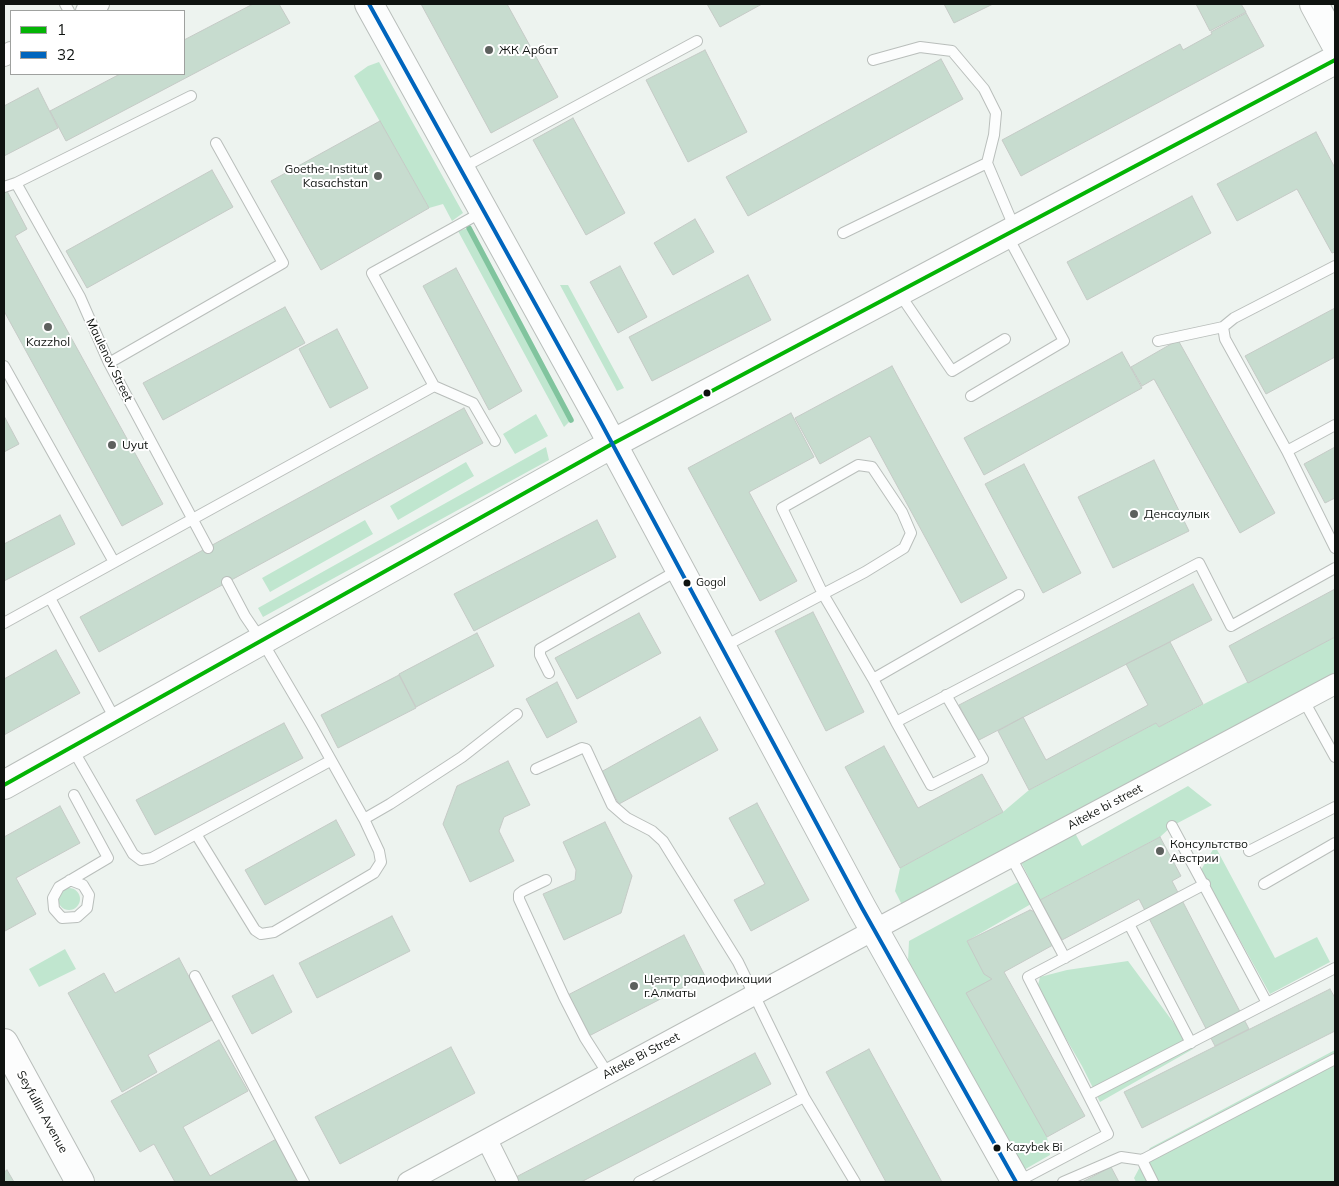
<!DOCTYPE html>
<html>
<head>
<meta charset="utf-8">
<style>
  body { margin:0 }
  #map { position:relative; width:1339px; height:1186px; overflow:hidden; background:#edf3ef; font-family:Mulish,sans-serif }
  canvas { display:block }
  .frame { position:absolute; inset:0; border:5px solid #0f1310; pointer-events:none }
  .legend { position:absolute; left:10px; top:10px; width:175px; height:65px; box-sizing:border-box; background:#fff; border:1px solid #9fa19f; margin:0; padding:6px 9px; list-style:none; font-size:15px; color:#0f1310 }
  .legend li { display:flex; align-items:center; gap:10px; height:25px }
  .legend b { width:25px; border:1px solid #9fa19f }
</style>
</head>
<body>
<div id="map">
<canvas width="1339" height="1186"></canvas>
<div class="frame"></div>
<ul class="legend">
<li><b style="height:6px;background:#04b405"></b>1</li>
<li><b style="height:6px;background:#0065bd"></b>32</li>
</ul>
</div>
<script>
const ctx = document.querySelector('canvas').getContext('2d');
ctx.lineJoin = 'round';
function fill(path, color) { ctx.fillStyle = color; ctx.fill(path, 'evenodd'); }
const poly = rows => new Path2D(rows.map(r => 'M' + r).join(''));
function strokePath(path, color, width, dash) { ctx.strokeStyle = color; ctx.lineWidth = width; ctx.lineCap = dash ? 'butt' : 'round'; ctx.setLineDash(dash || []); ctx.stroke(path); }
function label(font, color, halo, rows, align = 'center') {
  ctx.font = font + ' Mulish,sans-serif'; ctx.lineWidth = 4; ctx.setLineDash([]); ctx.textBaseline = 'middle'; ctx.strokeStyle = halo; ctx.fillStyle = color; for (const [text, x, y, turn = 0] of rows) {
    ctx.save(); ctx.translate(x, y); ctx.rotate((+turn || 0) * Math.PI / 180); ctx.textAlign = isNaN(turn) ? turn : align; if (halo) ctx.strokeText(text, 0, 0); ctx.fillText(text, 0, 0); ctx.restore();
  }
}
fill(poly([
  [379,62,463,213,452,221,443,204,429,208,354,76,368,66],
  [469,228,571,420,564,427,458,231],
  [568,285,624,388,617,391,560,285],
  [536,414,548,436,515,454,503,434],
  [546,447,549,460,263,617,258,608],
  [466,462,474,476,398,520,390,506],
  [365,520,373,534,270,592,262,578],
  [1335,637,1335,684,906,913,895,891,900,868,1003,812,1029,790,1156,723,1159,727],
  [1188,786,1212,805,1172,826,1160,837,1040,900,1021,862,1075,833,1082,846],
  [1215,846,1275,958,1317,937,1330,962,1270,994,1201,870],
  [1018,882,1031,904,967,941,992,979,1047,1137,1050,1155,1022,1171,908,961,909,941],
  '58 899a11 11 0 1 1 22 0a11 11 0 1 1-22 0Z',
  [65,949,76,969,39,987,29,969],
  [1128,961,1193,1049,1100,1102,1082,1066,1037,989,1040,977,1067,970],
  [1335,1050,1335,1182,1136,1182,1134,1178,1150,1148]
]), '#c0e6cf');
strokePath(poly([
  [469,228,571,420]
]), '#81c49e', 5.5);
const building = poly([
  [253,4,279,4,290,23,66,141,50,111,120,74,184,74,184,40,253,4],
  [421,4,507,4,558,97,491,133,421,4],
  [707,4,762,4,720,27,707,4],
  [944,4,993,4,954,23,944,4],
  [1196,4,1241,4,1246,12,1210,31,1196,4],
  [1246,13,1264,46,1021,176,1002,140,1180,44,1183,50,1212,34,1211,32,1246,13],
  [705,50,747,132,688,162,646,80,705,50],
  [941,59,963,99,748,216,726,177,941,59],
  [38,88,58,128,4,156,4,106,38,88],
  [573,118,625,213,586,235,533,140,573,118],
  [380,121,429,208,321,270,271,181,380,121],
  [1316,132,1335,168,1335,252,1332,253,1297,189,1237,221,1217,184,1316,132],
  [212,170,233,207,87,288,66,251,212,170],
  [7,191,27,229,15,236,163,504,122,526,4,311,4,193,7,191],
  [1192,196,1211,233,1087,300,1067,262,1192,196],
  [695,219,714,252,673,275,654,243,695,219],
  [620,266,647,317,618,333,590,282,620,266],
  [456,268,522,391,489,410,423,286,456,268],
  [748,275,771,320,652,381,629,337,748,275],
  [285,307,305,343,163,420,143,383,285,307],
  [1335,308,1335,357,1266,394,1245,356,1335,308],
  [337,329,368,388,330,408,299,349,337,329],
  [1178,340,1275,513,1240,533,1154,379,1142,386,1131,367,1178,340],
  [1122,352,1142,388,984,475,964,438,1122,352],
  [892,366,1007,578,961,603,870,436,820,464,795,418,892,366],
  [464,408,483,443,99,652,80,617,464,408],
  [791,413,814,457,749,492,797,581,760,601,688,468,791,413],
  [4,416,19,444,4,452,4,416],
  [1335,447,1335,498,1325,503,1304,464,1335,447],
  [1154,460,1189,531,1113,568,1078,497,1154,460],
  [1024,464,1081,573,1043,593,985,484,1024,464],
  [60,515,75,544,4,581,4,544,60,515],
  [597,520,616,557,474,631,454,594,597,520],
  [1193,584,1212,620,977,741,959,705,1193,584],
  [1335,589,1335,637,1248,683,1229,646,1335,589],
  [813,612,864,712,826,731,775,631,813,612],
  [639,613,661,653,577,699,555,658,639,613],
  [477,633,494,666,416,707,399,674,477,633],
  [1170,642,1203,704,1159,727,1156,723,1029,790,998,731,1023,717,1046,760,1148,705,1126,664,1170,642],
  [56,650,80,693,4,735,4,679,56,650],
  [399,675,416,708,338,748,321,715,399,675],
  [557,682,577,722,547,738,526,699,557,682],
  [700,717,718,750,619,804,601,772,700,717],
  [284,723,303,758,155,835,136,800,284,723],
  [884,746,918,808,982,774,1003,812,900,868,845,767,884,746],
  [508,761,530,805,504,817,499,831,514,861,470,882,443,824,457,786,508,761],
  [757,803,809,900,751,931,734,900,765,884,729,818,757,803],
  [60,806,80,843,16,878,36,914,5,931,4,837,60,806],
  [336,820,355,855,265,905,245,870,336,820],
  [605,822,632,876,621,913,564,940,543,894,575,880,576,870,563,842,605,822],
  [1160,837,1181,876,1172,881,1249,1029,1215,1046,1139,899,1062,940,1040,900,1160,837],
  [1030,910,1049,917,1062,940,1004,972,1085,1116,1047,1137,966,993,992,979,984,974,967,941,1030,910],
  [392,916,410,951,317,998,299,963,392,916],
  [684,935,705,976,585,1038,564,997,684,935],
  [179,958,212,1020,148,1055,157,1072,122,1092,68,993,104,973,115,993,179,958],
  [273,975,292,1012,252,1034,232,996,273,975],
  [1330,989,1335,998,1335,1031,1142,1128,1124,1092,1330,989],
  [219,1040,248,1091,183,1127,210,1176,278,1138,300,1178,292,1182,175,1182,154,1144,140,1152,111,1101,219,1040],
  [451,1047,475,1093,340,1164,315,1117,451,1047],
  [869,1049,942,1182,886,1182,826,1072,869,1049],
  [755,1053,771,1084,581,1182,518,1182,516,1177,755,1053],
  [1111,1167,1119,1182,1082,1182,1111,1167],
  [7,1170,14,1182,4,1182,4,1172,7,1170]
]);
fill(building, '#c7dccf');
strokePath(building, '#c5cac6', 1);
const lane = poly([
  [65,4,69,11],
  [873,60,920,47,952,51,984,89,996,113,994,135,987,163,1015,229],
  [462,168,697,41],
  [16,183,191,96],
  [4,187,16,183,80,297,109,363,208,548],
  [843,233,987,163],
  [1335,266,1234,318,1223,327,1225,339,1287,451,1335,548],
  [899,293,952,371,1005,339],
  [1158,341,1223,327],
  [109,363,283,263,216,143],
  [4,366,114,562],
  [434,386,473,403,495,441],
  [971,396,1064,341,1007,235],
  [1287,451,1335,425],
  [227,582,245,616,262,641,312,726,364,819,390,804,462,757,517,714],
  [50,598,116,721],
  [4,623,434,386,372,273,484,211],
  [723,647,823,594,865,572,904,548,911,533,902,512,872,467,858,465,782,508,823,594,873,679,896,722,1199,563,1231,626,1335,568],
  [549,673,540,655,540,649,680,569],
  [873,679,1019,595],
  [1304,701,1335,757],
  [896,722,931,785,983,759,946,695],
  [72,748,133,854,141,860,152,858,330,761],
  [536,769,582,748,586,749,612,805,627,818,652,831,663,841,738,962,804,1097,855,1182],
  [1172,826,1267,1003],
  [196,834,255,930,261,934,274,932,374,873,381,862,379,851,364,819],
  [1249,851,1335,807],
  [1011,857,1065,958],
  [70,880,83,885,89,895,87,908,77,917,62,918,54,909,53,898,59,887,108,858,74,795],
  [546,880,523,891,519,894,519,899,564,997,585,1038,608,1074],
  [1264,884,1335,843],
  [1129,924,1191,1043],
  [195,976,304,1182],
  [1089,1095,1335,968],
  [1142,1160,1153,1182],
  [639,1182,804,1097],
  [1017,1182,1108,1134,1028,977,1205,884],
  [1063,1182,1121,1157,1142,1160,1335,1059]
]);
const street = poly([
  [86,11,99,4],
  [4,56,11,52],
  [487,1140,508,1182],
  [408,1182,874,930,1335,684]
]);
const secondary = poly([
  [369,4,599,419,862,908,1016,1182],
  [1314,4,1335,43],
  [4,785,612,444,1335,60],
  [4,1043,80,1182]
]);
strokePath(lane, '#b9bebb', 12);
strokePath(street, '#b9bebb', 22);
strokePath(secondary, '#b9bebb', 30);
strokePath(lane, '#fcfdfd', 10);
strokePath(street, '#fcfdfd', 20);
strokePath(secondary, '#fcfdfd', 28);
strokePath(poly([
  [4,785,612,444,1335,60]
]), '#04b405', 4);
strokePath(poly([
  [369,4,599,419,862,908,1016,1182]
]), '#0065bd', 4);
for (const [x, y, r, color] of [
  [489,50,5,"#5d615e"],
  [378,176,5,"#5d615e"],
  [48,327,5,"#5d615e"],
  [707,393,4.5,"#0f1310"],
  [112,445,5,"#5d615e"],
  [1134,514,5,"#5d615e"],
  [687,583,4.5,"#0f1310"],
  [1160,851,5,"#5d615e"],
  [634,986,5,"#5d615e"],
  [997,1148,4.5,"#0f1310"]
]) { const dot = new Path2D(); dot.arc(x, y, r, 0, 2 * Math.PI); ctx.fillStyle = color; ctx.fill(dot); strokePath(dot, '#fff', 2); }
label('11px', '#0f1310', '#fff', [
  ["Gogol",696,583],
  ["Kazybek Bi",1006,1148]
], 'left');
label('12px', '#0f1310', '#fff', [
  ["ЖК Арбат",499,50],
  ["Goethe-Institut",368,169,"right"],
  ["Kasachstan",368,183,"right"],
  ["Kazzhol",48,342,"center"],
  ["Uyut",122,445],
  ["Денсаулык",1144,514],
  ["Консультство",1170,844],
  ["Австрии",1170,858],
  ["Центр радиофикации",644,979],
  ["г.Алматы",644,993]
], 'left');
label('12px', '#0f1310', '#fff', [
  ["Maulenov Street",109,360,64],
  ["Aiteke bi street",1105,807,-28],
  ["Aiteke Bi Street",641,1056,-28],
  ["Seyfullin Avenue",42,1112,61]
]);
</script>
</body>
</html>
